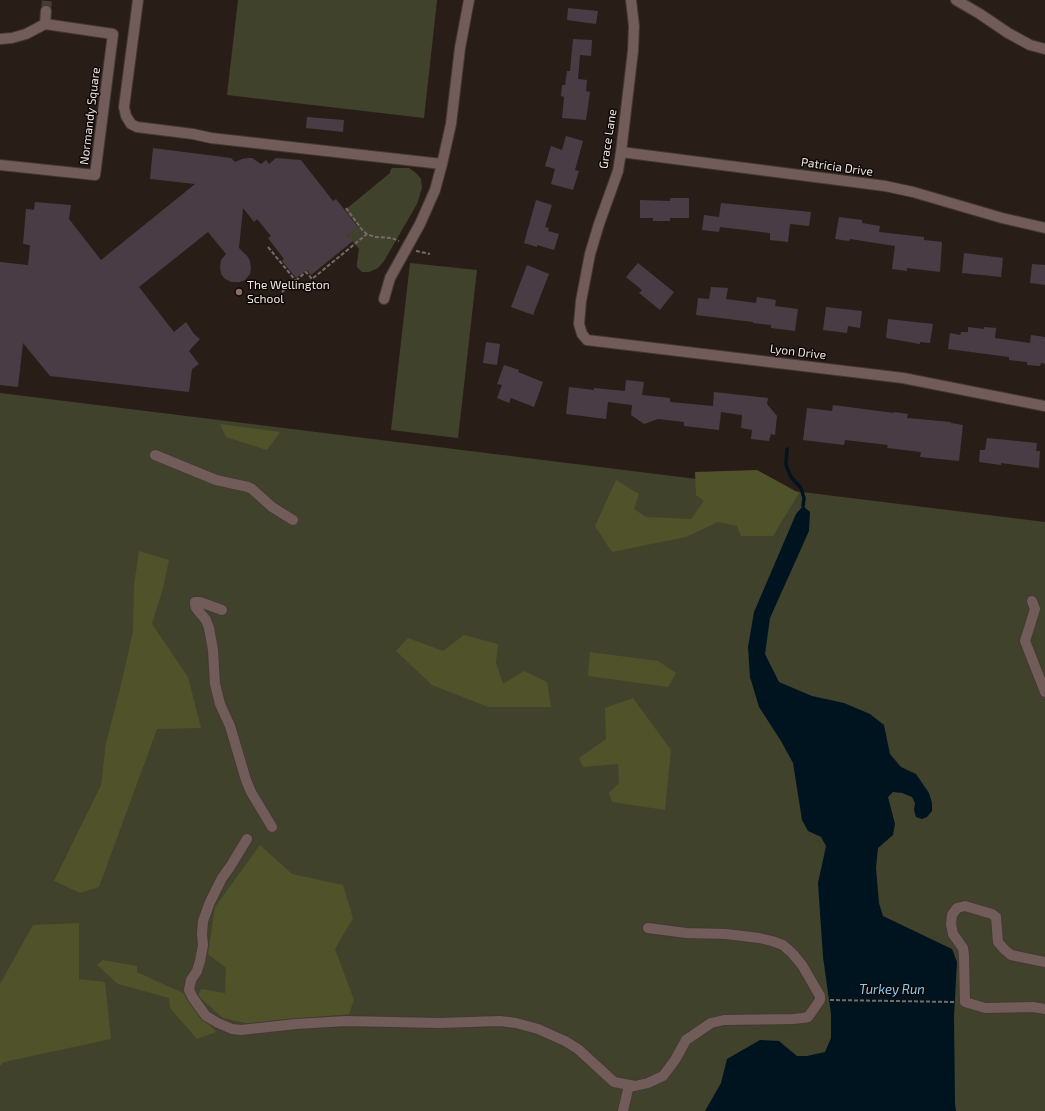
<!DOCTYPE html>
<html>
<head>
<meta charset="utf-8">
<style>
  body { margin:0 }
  canvas { display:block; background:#291d18 }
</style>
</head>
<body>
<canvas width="1045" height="1111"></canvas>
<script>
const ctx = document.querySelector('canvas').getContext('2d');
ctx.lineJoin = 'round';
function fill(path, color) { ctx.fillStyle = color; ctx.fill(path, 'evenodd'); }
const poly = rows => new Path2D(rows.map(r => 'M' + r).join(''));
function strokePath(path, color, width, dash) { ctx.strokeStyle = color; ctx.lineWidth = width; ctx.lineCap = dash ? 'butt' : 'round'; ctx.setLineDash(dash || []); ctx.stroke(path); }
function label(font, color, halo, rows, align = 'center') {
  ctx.font = font + ' "Exo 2",sans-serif'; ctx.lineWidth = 3; ctx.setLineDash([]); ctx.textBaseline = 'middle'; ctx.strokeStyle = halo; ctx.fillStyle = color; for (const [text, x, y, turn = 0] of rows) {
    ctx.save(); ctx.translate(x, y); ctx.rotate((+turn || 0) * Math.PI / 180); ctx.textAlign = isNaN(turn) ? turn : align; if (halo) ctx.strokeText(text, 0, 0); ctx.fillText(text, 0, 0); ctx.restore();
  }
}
fill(poly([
  [238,0,437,0,424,118,227,95],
  [392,168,409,168,416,173,421,179,422,188,417,204,384,261,378,268,369,272,362,272,357,267,357,263,359,249,347,235,358,226,345,210,390,173,390,171],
  [410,263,477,270,458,438,391,430],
  [0,393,1045,522,1045,1111,0,1111]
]), '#41422c');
fill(poly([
  [220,424,280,432,267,450,226,437],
  [757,470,799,493,773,536,741,536,737,526,718,522,686,537,612,552,595,526,616,480,639,494,634,509,646,517,691,519,704,501,696,495,695,472],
  [139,551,169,560,163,588,152,624,188,677,201,728,157,729,99,887,80,893,54,881,101,785,106,743,120,689,133,631,134,585],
  [464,635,498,644,496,663,503,684,524,671,547,682,551,707,488,707,432,685,396,651,408,638,443,651],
  [590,652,658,661,676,673,668,687,588,676],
  [633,698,671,750,665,810,612,802,609,793,619,783,618,764,583,767,579,758,606,739,605,708],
  [260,845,292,874,343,885,353,918,335,949,354,1000,349,1014,250,1024,223,1018,198,996,201,989,225,993,226,968,208,954,215,907],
  [79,923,79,979,105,982,111,1039,4,1062,0,1066,0,984,33,925],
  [103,960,137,966,137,972,185,994,216,1032,197,1039,170,1008,169,998,118,984,97,965]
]), '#505229');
fill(poly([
  [803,506,810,512,809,531,770,618,765,654,779,682,812,696,844,703,870,714,884,725,890,754,901,767,916,774,929,793,932,803,932,811,927,817,922,819,916,817,914,810,915,803,912,797,902,793,893,792,888,797,895,824,893,835,878,848,876,868,879,903,883,916,952,949,957,962,954,1016,955,1103,956,1111,705,1111,721,1083,727,1059,760,1040,779,1041,797,1056,807,1056,825,1052,831,1038,831,1014,823,957,818,883,826,846,821,837,808,831,802,820,793,763,781,741,759,707,750,677,748,647,754,612,796,514]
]), '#00141f');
strokePath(poly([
  [787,449,786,465,791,477,801,488,804,498,803,506]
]), '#00141f', 3.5);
fill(poly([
  [568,8,598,11,596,24,567,20],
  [573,39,592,40,591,56,580,55,578,79,587,80,586,91,590,92,586,120,562,118,564,97,561,96,562,85,565,85,567,71,570,71],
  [307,117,344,120,343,132,306,128],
  [566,136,583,141,575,170,579,171,573,190,551,184,555,169,545,166,551,146,562,150],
  [153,148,231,158,235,162,242,159,248,158,252,158,261,164,266,160,269,164,276,158,301,160,333,201,336,199,358,227,347,235,353,241,311,275,307,270,296,278,282,261,284,259,268,238,271,236,257,219,254,222,243,208,239,248,248,257,250,261,251,268,250,274,245,280,240,282,231,282,225,279,221,274,220,267,221,260,226,254,208,232,139,287,174,332,186,322,194,334,200,339,189,351,199,364,192,369,189,392,50,376,23,343,18,387,0,385,0,262,28,265,30,245,23,244,26,209,34,210,35,202,71,205,69,219,101,260,195,184,150,179],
  [670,198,689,198,689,218,670,218,670,221,653,221,653,218,640,218,640,200,670,201],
  [536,200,552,205,545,227,549,228,548,231,559,234,554,250,537,245,537,247,524,243],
  [721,203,811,212,809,226,790,224,788,242,770,240,770,233,720,227,719,232,702,230,704,215,719,217],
  [839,217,862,220,862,223,880,226,879,232,924,237,924,240,942,242,940,272,907,268,907,271,892,269,895,246,850,239,849,241,835,239],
  [964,253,1003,258,1001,277,962,273],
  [638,263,674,292,660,310,639,293,642,290,626,277],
  [1032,264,1045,265,1045,285,1030,283],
  [527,265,549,274,533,315,511,307],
  [711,287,728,288,726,299,756,303,757,297,776,300,775,306,798,309,795,331,771,328,771,325,753,323,753,322,696,315,698,298,709,299],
  [826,307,862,311,860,328,848,326,847,333,823,330],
  [888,319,933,324,930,343,920,342,920,344,886,338],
  [968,327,984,329,984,327,996,328,995,338,1030,343,1031,335,1045,337,1045,364,1041,363,1040,366,1027,365,1027,362,1009,360,1009,357,948,349,950,333,960,335,961,332,968,332],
  [486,342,500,344,497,365,483,363],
  [504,365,519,370,518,372,543,382,534,407,511,398,509,403,497,398,502,385,497,384],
  [626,380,644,382,642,395,670,398,670,402,713,406,714,392,768,398,767,404,777,416,775,435,771,434,769,441,751,439,752,430,741,428,742,415,721,412,719,430,684,426,684,422,658,419,644,424,631,415,632,405,608,402,606,419,566,414,569,387,594,390,594,388,625,391],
  [833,405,894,413,894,412,908,414,907,418,951,422,951,423,963,425,959,461,920,457,921,452,887,448,888,445,845,440,844,445,803,440,807,408,832,411],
  [987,438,1037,443,1036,451,1040,451,1039,468,1001,463,1001,465,979,462,980,450,985,450]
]), '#493c44');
strokePath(poly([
  [46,11,47,0]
]), '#473b36', 10, [10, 5]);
const minor = poly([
  [138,0,124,107,126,116,131,124,137,127,193,134,211,138,442,164],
  [631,0,634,26,633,51,621,152,618,171,599,224,590,254,581,301,579,324,582,334,587,340,903,378,1045,406],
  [956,0,980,14,1008,33,1030,45,1045,49],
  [45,24,46,11],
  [0,39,12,38,26,34,45,24,113,34,95,175,0,165],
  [621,152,885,186,913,192,1002,218,1045,228],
  [384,299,390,278,420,224,435,190,442,164,451,124,460,48,469,0],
  [155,455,216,480,248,487,252,489,272,507,293,520],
  [1032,601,1035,609,1025,641,1045,692],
  [222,610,200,602,195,602,195,604,196,608,206,620,209,628,213,650,215,684,220,704,230,726,246,780,251,792,272,827],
  [247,839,230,867,222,878,210,902,203,921,202,934,203,945,200,961,197,971,191,980,189,990,193,998,206,1016,218,1023,232,1029,241,1030,296,1024,346,1021,439,1023,500,1021,516,1023,538,1029,565,1041,578,1049,614,1082,635,1086,648,1083,663,1076,675,1060,686,1040,711,1023,724,1020,793,1019,803,1018,808,1017,811,1013,820,1000,820,996,802,965,792,953,783,945,772,941,759,938,726,934,686,933,648,928],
  [1045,962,1011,955,1004,949,998,942,996,917,992,914,965,906,957,908,952,915,951,924,953,934,963,948,964,955,965,1002,985,1008,1033,1007,1045,1009],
  [623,1111,629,1085]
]);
strokePath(minor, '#453934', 12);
strokePath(poly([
  [346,208,363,231,367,234,375,237,392,238,399,241],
  [268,247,296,281],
  [416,251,430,254],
  [282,292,306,272,312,279,367,234],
  [830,1000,955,1002]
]), '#766b66', 2, [4, 2]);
strokePath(minor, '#715c59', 10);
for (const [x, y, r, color] of [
  [239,292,4,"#8d6e63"]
]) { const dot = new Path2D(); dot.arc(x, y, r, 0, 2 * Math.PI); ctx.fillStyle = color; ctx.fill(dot); strokePath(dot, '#0e0807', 1.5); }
label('12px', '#f0e7e3', '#0e0807', [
  ["Normandy Square",90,116,-83],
  ["Grace Lane",608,139,-81],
  ["Patricia Drive",837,167,8],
  ["Lyon Drive",798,352,7]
]);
label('12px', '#f0e7e3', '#0e0807', [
  ["The Wellington",247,285],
  ["School",247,299]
], 'left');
label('italic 13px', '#86cef5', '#0e0807', [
  ["Turkey Run",892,990]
]);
</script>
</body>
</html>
